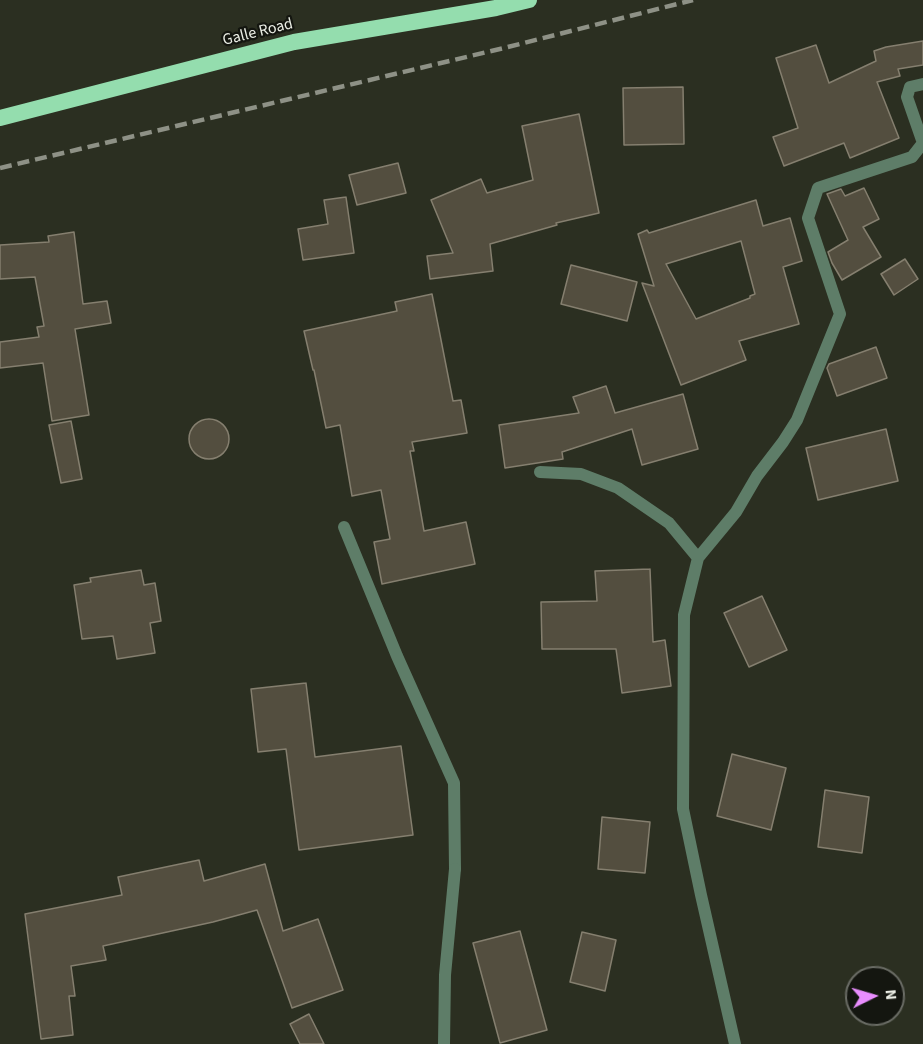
<!DOCTYPE html>
<html>
<head>
<meta charset="utf-8">
<style>
  body { margin:0 }
  #map { position:relative; width:923px; height:1044px; overflow:hidden; background:#2b2f21; font-family:"Source Sans 3",sans-serif }
  canvas { display:block }
  .north { position:absolute; left:845px; top:966px; width:60px; height:60px; box-sizing:border-box; background:#141610; border:2px solid #6a6c65; border-radius:50%; rotate:85deg; font-size:16px; font-weight:700; line-height:24px; text-align:center; color:#eaede4 }
  .north::after { content:''; display:block; margin:auto; width:21px; height:27px; background:#e98dfe; clip-path:polygon(50% 0,100% 100%,50% 72%,0 100%) }
</style>
</head>
<body>
<div id="map">
<canvas width="923" height="1044"></canvas>
<div class="north">N</div>
</div>
<script>
const ctx = document.querySelector('canvas').getContext('2d');
ctx.lineJoin = 'round';
function fill(path, color) { ctx.fillStyle = color; ctx.fill(path, 'evenodd'); }
const poly = rows => new Path2D(rows.map(r => 'M' + r).join(''));
function strokePath(path, color, width, dash) { ctx.strokeStyle = color; ctx.lineWidth = width; ctx.lineCap = dash ? 'butt' : 'round'; ctx.setLineDash(dash || []); ctx.stroke(path); }
function label(font, color, halo, rows, align = 'center') {
  ctx.font = font + ' "Source Sans 3",sans-serif'; ctx.lineWidth = 4.5; ctx.setLineDash([]); ctx.textBaseline = 'middle'; ctx.strokeStyle = halo; ctx.fillStyle = color; for (const [text, x, y, turn = 0] of rows) {
    ctx.save(); ctx.translate(x, y); ctx.rotate((+turn || 0) * Math.PI / 180); ctx.textAlign = isNaN(turn) ? turn : align; if (halo) ctx.strokeText(text, 0, 0); ctx.fillText(text, 0, 0); ctx.restore();
  }
}
const building = poly([
  [923,41,923,65,898,69,900,76,877,82,899,138,850,158,844,143,784,166,773,137,798,128,776,58,816,45,829,83,876,61,874,51,886,47,923,41],
  [683,87,684,144,624,145,623,88,683,87],
  [579,114,599,213,556,223,557,225,490,244,493,271,430,279,427,256,453,253,431,200,481,179,487,193,533,180,522,126,579,114],
  [398,163,406,193,357,205,349,175,398,163],
  [864,188,879,219,863,227,881,257,842,280,832,263,828,252,848,240,827,194,841,189,845,196,864,188],
  [346,197,354,253,303,260,298,229,328,224,324,200,346,197],
  [756,200,763,226,790,218,802,261,783,267,799,324,739,341,746,360,681,385,642,283,654,286,638,234,647,230,649,233,756,200],
  [741,241,755,294,750,296,750,298,696,319,666,264,741,241],
  [74,232,83,304,107,301,111,323,75,329,89,415,52,421,43,363,0,368,0,342,39,337,37,327,44,326,35,277,0,279,0,245,49,242,48,236,74,232],
  [905,259,918,279,894,295,881,274,905,259],
  [571,265,637,282,627,321,561,304,571,265],
  [432,294,453,401,461,400,467,433,412,442,414,451,410,451,424,531,466,522,475,564,382,584,374,542,390,539,381,490,352,496,340,425,326,428,314,370,313,370,304,331,397,311,395,302,432,294],
  [876,347,887,378,837,396,827,368,829,364,876,347],
  [606,386,615,413,683,394,698,449,642,465,632,429,562,452,563,459,505,468,499,425,579,413,573,397,606,386],
  '189 439a20 20 0 1 1 40 0a20 20 0 1 1-40 0Z',
  [71,421,82,479,61,483,49,425,71,421],
  [886,429,898,481,818,500,806,448,886,429],
  [650,569,653,642,665,640,671,686,622,693,616,649,542,649,541,602,597,601,595,571,650,569],
  [141,570,144,585,155,583,161,621,150,623,155,653,117,659,113,636,82,639,74,585,91,582,90,578,141,570],
  [762,596,787,650,749,667,724,613,762,596],
  [306,683,315,757,401,746,413,835,299,850,286,749,258,752,251,689,306,683],
  [732,754,786,768,771,830,717,816,732,754],
  [825,790,869,797,862,853,818,847,825,790],
  [602,817,650,822,645,873,598,869,602,817],
  [199,860,204,881,265,864,283,931,318,919,343,990,292,1008,257,910,213,922,103,946,106,960,71,966,75,996,69,996,73,1035,41,1039,25,914,122,895,118,877,199,860],
  [520,931,547,1030,500,1043,473,943,520,931],
  [582,932,616,940,605,991,570,982,582,932],
  [309,1014,324,1044,300,1044,290,1024,309,1014]
]);
fill(building, '#534e3f');
strokePath(building, '#857f6f', 1.5);
strokePath(poly([
  [344,527,397,656,454,783,455,869]
]), '#5e7d68', 12);
strokePath(poly([
  [540,472,581,474,618,488,669,523,698,558],
  [444,1044,445,975,455,869],
  [735,1044,701,895,683,809,684,615,698,558,736,512,757,476,783,442,797,420,840,314,808,218,818,188,912,157,923,143,907,97,910,87,923,84]
]), '#5e7d68', 12);
strokePath(poly([
  [0,118,294,42,496,8,529,0]
]), '#94ddae', 16);
strokePath(poly([
  [0,168,504,48,693,0]
]), '#8e9186', 4.5, [12, 6]);
label('16px', '#eaede4', '#141610', [
  ["Galle Road",258,33,-14]
]);
</script>
</body>
</html>
